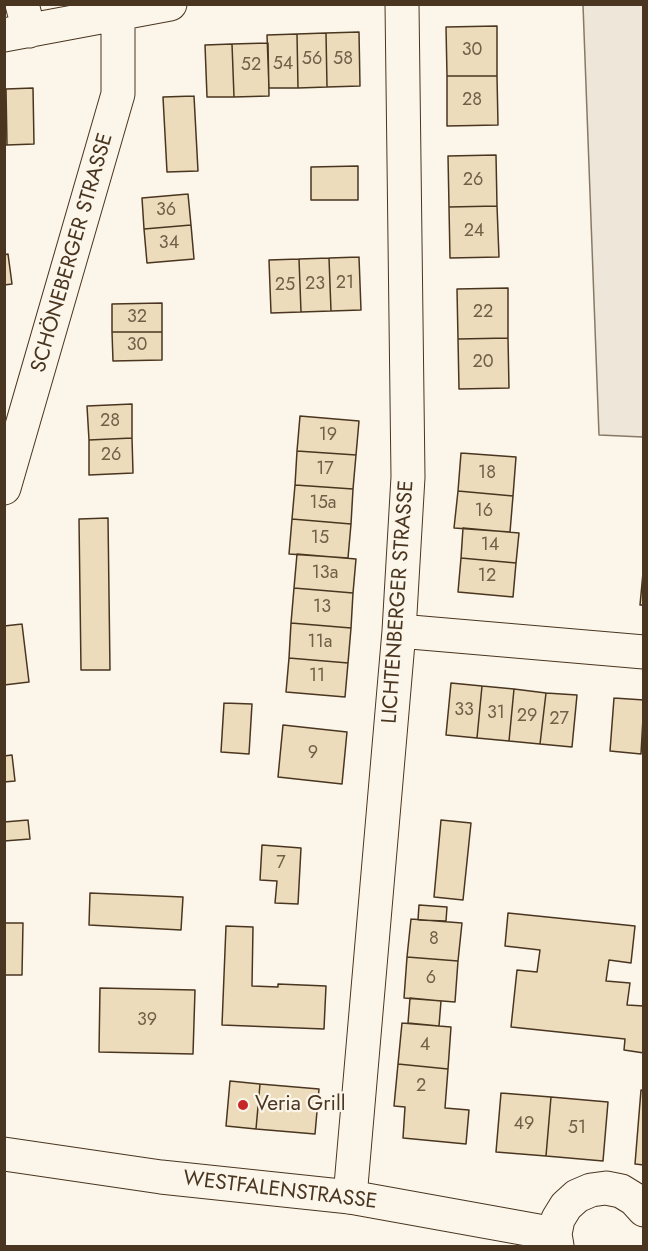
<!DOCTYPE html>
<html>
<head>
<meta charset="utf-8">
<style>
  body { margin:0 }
  #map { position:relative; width:648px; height:1251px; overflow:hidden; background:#fbf6e9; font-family:Jost,sans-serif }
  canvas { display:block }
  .frame { position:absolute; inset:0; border:6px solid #4a3520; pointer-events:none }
</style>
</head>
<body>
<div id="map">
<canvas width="648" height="1251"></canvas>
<div class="frame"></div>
</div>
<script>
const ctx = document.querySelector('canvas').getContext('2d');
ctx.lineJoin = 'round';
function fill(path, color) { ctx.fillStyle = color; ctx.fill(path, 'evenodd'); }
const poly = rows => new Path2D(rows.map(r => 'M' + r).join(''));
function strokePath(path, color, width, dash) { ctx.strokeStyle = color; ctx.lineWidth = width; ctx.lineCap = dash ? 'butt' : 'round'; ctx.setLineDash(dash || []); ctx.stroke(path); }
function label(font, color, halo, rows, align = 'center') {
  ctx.font = font + ' Jost,sans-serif'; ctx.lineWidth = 4.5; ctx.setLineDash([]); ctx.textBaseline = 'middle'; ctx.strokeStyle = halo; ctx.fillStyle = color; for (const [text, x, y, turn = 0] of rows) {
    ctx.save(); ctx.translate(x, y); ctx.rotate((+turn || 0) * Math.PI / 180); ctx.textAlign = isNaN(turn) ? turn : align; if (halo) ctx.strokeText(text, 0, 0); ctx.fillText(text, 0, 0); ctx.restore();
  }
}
const green = poly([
  [583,5,643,5,643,437,599,435,583,5]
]);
fill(green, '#ede6d9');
strokePath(green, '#887966', 1.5);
const building = poly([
  [497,26,497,76,447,76,446,27,497,26],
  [359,32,360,86,327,87,326,33,359,32],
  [326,33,327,87,298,88,297,34,326,33],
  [297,34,298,88,269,88,267,35,297,34],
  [268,43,269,96,234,97,232,44,268,43],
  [232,44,234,97,207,97,205,45,232,44],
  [447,76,497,76,498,125,447,126,447,76],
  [33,88,34,144,7,145,6,89,33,88],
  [4,89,6,89,7,145,4,145,4,89],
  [194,96,198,171,167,172,163,97,194,96],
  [496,155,497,206,449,207,448,156,496,155],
  [358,166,358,200,311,200,311,167,358,166],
  [188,194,191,225,144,229,142,198,188,194],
  [497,206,499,257,450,258,449,207,497,206],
  [191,225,194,259,147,263,144,229,191,225],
  [8,254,12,284,4,285,4,255,8,254],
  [359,257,361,310,331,311,329,258,359,257],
  [329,258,331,311,301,312,299,259,329,258],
  [299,259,301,312,271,313,269,260,299,259],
  [508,288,508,338,458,339,457,289,508,288],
  [162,303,162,332,112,332,112,304,162,303],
  [112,332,162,332,162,360,113,361,112,332],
  [508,338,509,388,459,389,458,339,508,338],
  [132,404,132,438,89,440,87,406,132,404],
  [300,416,359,421,356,455,297,451,300,416],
  [132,438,133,473,89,475,89,440,132,438],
  [297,451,356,455,353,489,295,485,297,451],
  [461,453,516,457,513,496,458,491,461,453],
  [295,485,353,489,351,524,292,519,295,485],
  [458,491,513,496,510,532,454,528,458,491],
  [108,518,110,670,81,670,79,519,108,518],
  [292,519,351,524,348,558,289,554,292,519],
  [463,528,519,533,516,563,461,558,463,528],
  [297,554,356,559,353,593,294,588,297,554],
  [461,558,516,563,513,597,458,592,461,558],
  [644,562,644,605,640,605,644,562],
  [294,588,353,593,351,628,291,623,294,588],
  [291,623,351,628,348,663,289,658,291,623],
  [22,624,29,682,4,685,4,626,22,624],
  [289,658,348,663,345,697,286,692,289,658],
  [451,683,482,686,477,738,446,735,451,683],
  [482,686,514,689,509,741,477,738,482,686],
  [514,689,546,693,540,744,509,741,514,689],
  [546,693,577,695,572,747,540,744,546,693],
  [614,698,644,700,641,754,610,751,614,698],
  [224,703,252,704,249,754,221,752,224,703],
  [283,725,347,732,342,784,278,777,283,725],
  [12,755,15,781,4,782,4,756,12,755],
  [28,820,30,839,4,841,4,822,28,820],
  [441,820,471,823,463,900,434,897,441,820],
  [262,845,301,848,298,904,275,903,277,881,260,880,262,845],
  [90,893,183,897,181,930,89,925,90,893],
  [419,905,447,907,446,921,418,920,419,905],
  [508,913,635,926,631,963,609,960,606,981,630,983,627,1005,644,1006,644,1053,624,1050,625,1039,511,1027,517,970,537,972,540,950,505,946,508,913],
  [411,919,462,923,458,961,407,957,411,919],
  [4,923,23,923,22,975,4,975,4,923],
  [226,926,253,927,252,986,278,987,278,984,326,986,324,1029,222,1025,226,926],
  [407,957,458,961,455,1002,404,998,407,957],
  [100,988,195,990,193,1054,99,1052,100,988],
  [410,998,441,1001,439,1026,408,1023,410,998],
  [402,1023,451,1027,448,1069,398,1064,402,1023],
  [398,1064,448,1069,445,1108,469,1110,466,1144,403,1138,405,1107,394,1106,398,1064],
  [230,1081,260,1084,256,1129,226,1126,230,1081],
  [260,1084,319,1089,315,1134,256,1129,260,1084],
  [641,1090,644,1091,644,1165,635,1164,641,1090],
  [501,1093,551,1097,546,1156,496,1152,501,1093],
  [551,1097,608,1102,603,1161,546,1156,551,1097]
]);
fill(building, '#ecdcbc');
strokePath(building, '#4a3520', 1.5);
const minor = poly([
  [22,4,29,31],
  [4,35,170,4],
  [4,488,118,94,118,14],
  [399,631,644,652],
  [350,1197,399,631,408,477,402,4]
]);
const major = poly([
  [4,1154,161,1177,350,1197,555,1234],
  [557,1246,555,1234,558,1219,566,1206,577,1196,591,1190,606,1188,621,1191,634,1199,644,1210]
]);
strokePath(minor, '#4a3520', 35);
strokePath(major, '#4a3520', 35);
strokePath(minor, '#fbf6e9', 33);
strokePath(major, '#fbf6e9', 33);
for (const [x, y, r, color] of [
  [243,1105,6,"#c62828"]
]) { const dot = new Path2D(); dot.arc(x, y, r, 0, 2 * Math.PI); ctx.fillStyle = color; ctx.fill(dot); strokePath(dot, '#fbf6e9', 2); }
label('18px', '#725f47', null, [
  ["30",472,51],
  ["56",312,60],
  ["58",343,60],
  ["54",283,65],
  ["52",251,66],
  ["28",472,101],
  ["26",473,181],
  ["36",166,211],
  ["24",474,232],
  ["34",169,244],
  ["21",345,284],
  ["23",315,285],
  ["25",285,286],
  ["22",483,313],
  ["32",137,318],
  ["30",137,346],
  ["20",483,363],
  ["28",110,422],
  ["19",328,436],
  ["26",111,456],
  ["17",325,470],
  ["18",487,474],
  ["15a",323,504],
  ["16",484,512],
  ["15",320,539],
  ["14",490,546],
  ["13a",325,574],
  ["12",487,577],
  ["13",322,608],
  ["11a",320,643],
  ["11",317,677],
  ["33",464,711],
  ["31",496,714],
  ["29",527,717],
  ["27",559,720],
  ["9",313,754],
  ["7",281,864],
  ["8",434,940],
  ["6",431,979],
  ["39",147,1021],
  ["4",425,1046],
  ["2",421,1087],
  ["49",524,1125],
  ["51",577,1129]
]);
label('21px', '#4a3520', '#fbf6e9', [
  ["SCHÖNEBERGER STRASSE",73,253,-74],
  ["LICHTENBERGER STRASSE",399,602,-86],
  ["WESTFALENSTRASSE",280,1191,7]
]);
label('21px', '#4a3520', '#fbf6e9', [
  ["Veria Grill",255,1105]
], 'left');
</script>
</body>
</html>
